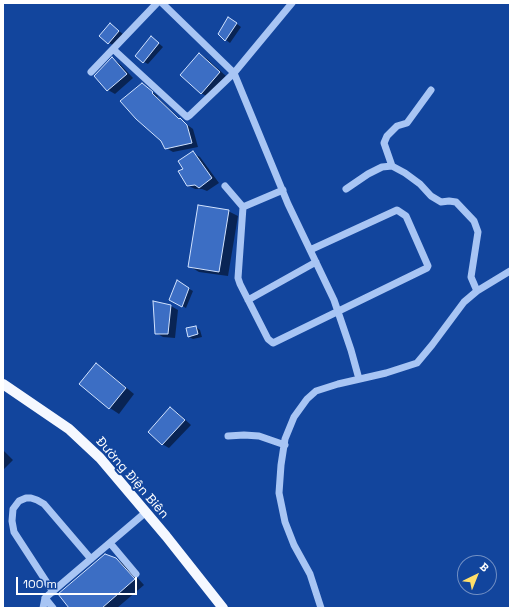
<!DOCTYPE html>
<html>
<head>
<meta charset="utf-8">
<style>
  body { margin:0 }
  #map { position:relative; width:513px; height:611px; overflow:hidden; background:#12459d; font-family:"Space Grotesk",sans-serif }
  canvas { display:block }
  .frame { position:absolute; inset:0; border:4px solid #fff; pointer-events:none }
  .north { position:absolute; left:457px; top:555px; width:40px; height:40px; box-sizing:border-box; background:#12459d; border:1px solid #718fc4; border-radius:50%; rotate:43deg; font-size:11px; font-weight:700; line-height:16px; text-align:center; color:#fff }
  .north::after { content:''; display:block; margin:auto; width:14px; height:18px; background:#ffdf6b; clip-path:polygon(50% 0,100% 100%,50% 72%,0 100%) }
  .scale { position:absolute; left:16px; top:577px; width:121px; height:18px; box-sizing:border-box; border:2px solid #fff; border-top:0; padding-left:5px; font-size:12px; line-height:14px; white-space:nowrap; color:#fff; -webkit-text-stroke:3px #12459d; paint-order:stroke }
</style>
</head>
<body>
<div id="map">
<canvas width="513" height="611"></canvas>
<div class="frame"></div>
<div class="north">B</div>
<div class="scale">100 m</div>
</div>
<script>
const ctx = document.querySelector('canvas').getContext('2d');
ctx.lineJoin = 'round';
function fill(path, color) { ctx.fillStyle = color; ctx.fill(path, 'evenodd'); }
const poly = rows => new Path2D(rows.map(r => 'M' + r).join(''));
function strokePath(path, color, width, dash) { ctx.strokeStyle = color; ctx.lineWidth = width; ctx.lineCap = dash ? 'butt' : 'round'; ctx.setLineDash(dash || []); ctx.stroke(path); }
function label(font, color, halo, rows, align = 'center') {
  ctx.font = font + ' "Space Grotesk",sans-serif'; ctx.lineWidth = 4; ctx.setLineDash([]); ctx.textBaseline = 'middle'; ctx.strokeStyle = halo; ctx.fillStyle = color; for (const [text, x, y, turn = 0] of rows) {
    ctx.save(); ctx.translate(x, y); ctx.rotate((+turn || 0) * Math.PI / 180); ctx.textAlign = isNaN(turn) ? turn : align; if (halo) ctx.strokeText(text, 0, 0); ctx.fillText(text, 0, 0); ctx.restore();
  }
}
fill(poly([
  [233,21,241,27,230,43,226,40,220,33],
  [111,25,123,34,113,45,109,43],
  [155,40,163,47,148,64,144,62],
  [199,54,206,58,226,76,208,97,201,93],
  [112,59,119,63,133,78,115,94,108,90],
  [142,85,158,96,157,97,182,121,193,129,198,147,173,152,166,148],
  [193,153,200,157,219,183,207,191,202,189,195,189,187,185],
  [228,211,238,216,228,276,199,272,189,266],
  [177,282,193,291,186,308,171,300],
  [171,306,178,310,175,338,163,337,156,333],
  [196,327,200,330,202,337,193,339,189,337],
  [96,364,105,370,134,394,119,414,110,408,81,384],
  [171,409,178,413,191,425,169,448,162,444],
  [3,450,13,460,3,470],
  [116,559,126,565,144,585,117,608,70,608]
]), '#0007');
const building = poly([
  [228,17,237,23,225,41,218,34,228,17],
  [110,23,119,31,108,44,99,36,110,23],
  [151,36,159,43,143,63,135,56,151,36],
  [199,53,220,72,201,94,180,75,199,53],
  [112,57,127,74,107,91,94,76,112,57],
  [142,83,153,92,152,93,179,119,180,118,187,125,192,143,165,149,161,141,136,119,120,101,142,83],
  [193,151,212,178,199,188,195,185,187,186,178,171,183,169,178,161,193,151],
  [198,205,229,210,219,272,188,267,198,205],
  [177,280,189,288,182,307,169,300,177,280],
  [153,301,171,305,168,334,155,334,153,301],
  [196,326,198,334,188,337,186,328,196,326],
  [96,363,126,388,109,409,79,384,96,363],
  [170,407,185,420,162,445,148,432,170,407],
  [105,554,116,558,135,579,102,608,69,608,58,594,105,554]
]);
fill(building, '#3c6ec4');
strokePath(building, '#d1e2fe', 1);
strokePath(poly([
  [162,3,234,73,288,204,334,300,351,350,359,379],
  [113,49,187,117,190,115,234,73,292,3],
  [91,72,157,3],
  [392,166,384,143,387,136,397,126,407,123,431,90],
  [225,186,243,207,238,278,240,284,268,339,273,343,427,268,428,266,406,216,397,210,310,250],
  [346,189,368,174,382,167,392,166,405,173,420,184,431,196,441,202,449,201,456,202,474,221,478,232,471,277,477,291],
  [243,207,283,190],
  [248,300,316,262],
  [228,436,244,435,259,436,285,445],
  [110,543,136,574],
  [53,592,14,532,12,521,13,509,19,501,26,498,31,498,37,500,44,504,91,559],
  [45,598,53,608],
  [43,608,45,598,146,512],
  [321,608,310,574,294,545,285,522,279,493,281,465,285,439,294,417,307,399,316,391,338,384,386,373,417,363,432,345,464,302,477,291,510,271]
]), '#a8c5f4', 7);
strokePath(poly([
  [3,384,69,429,100,458,166,536,223,608]
]), '#f5f8ff', 10);
label('13px', '#fff', '#12459d', [
  ["Đường Điện Biên",132,478,49]
]);
</script>
</body>
</html>
